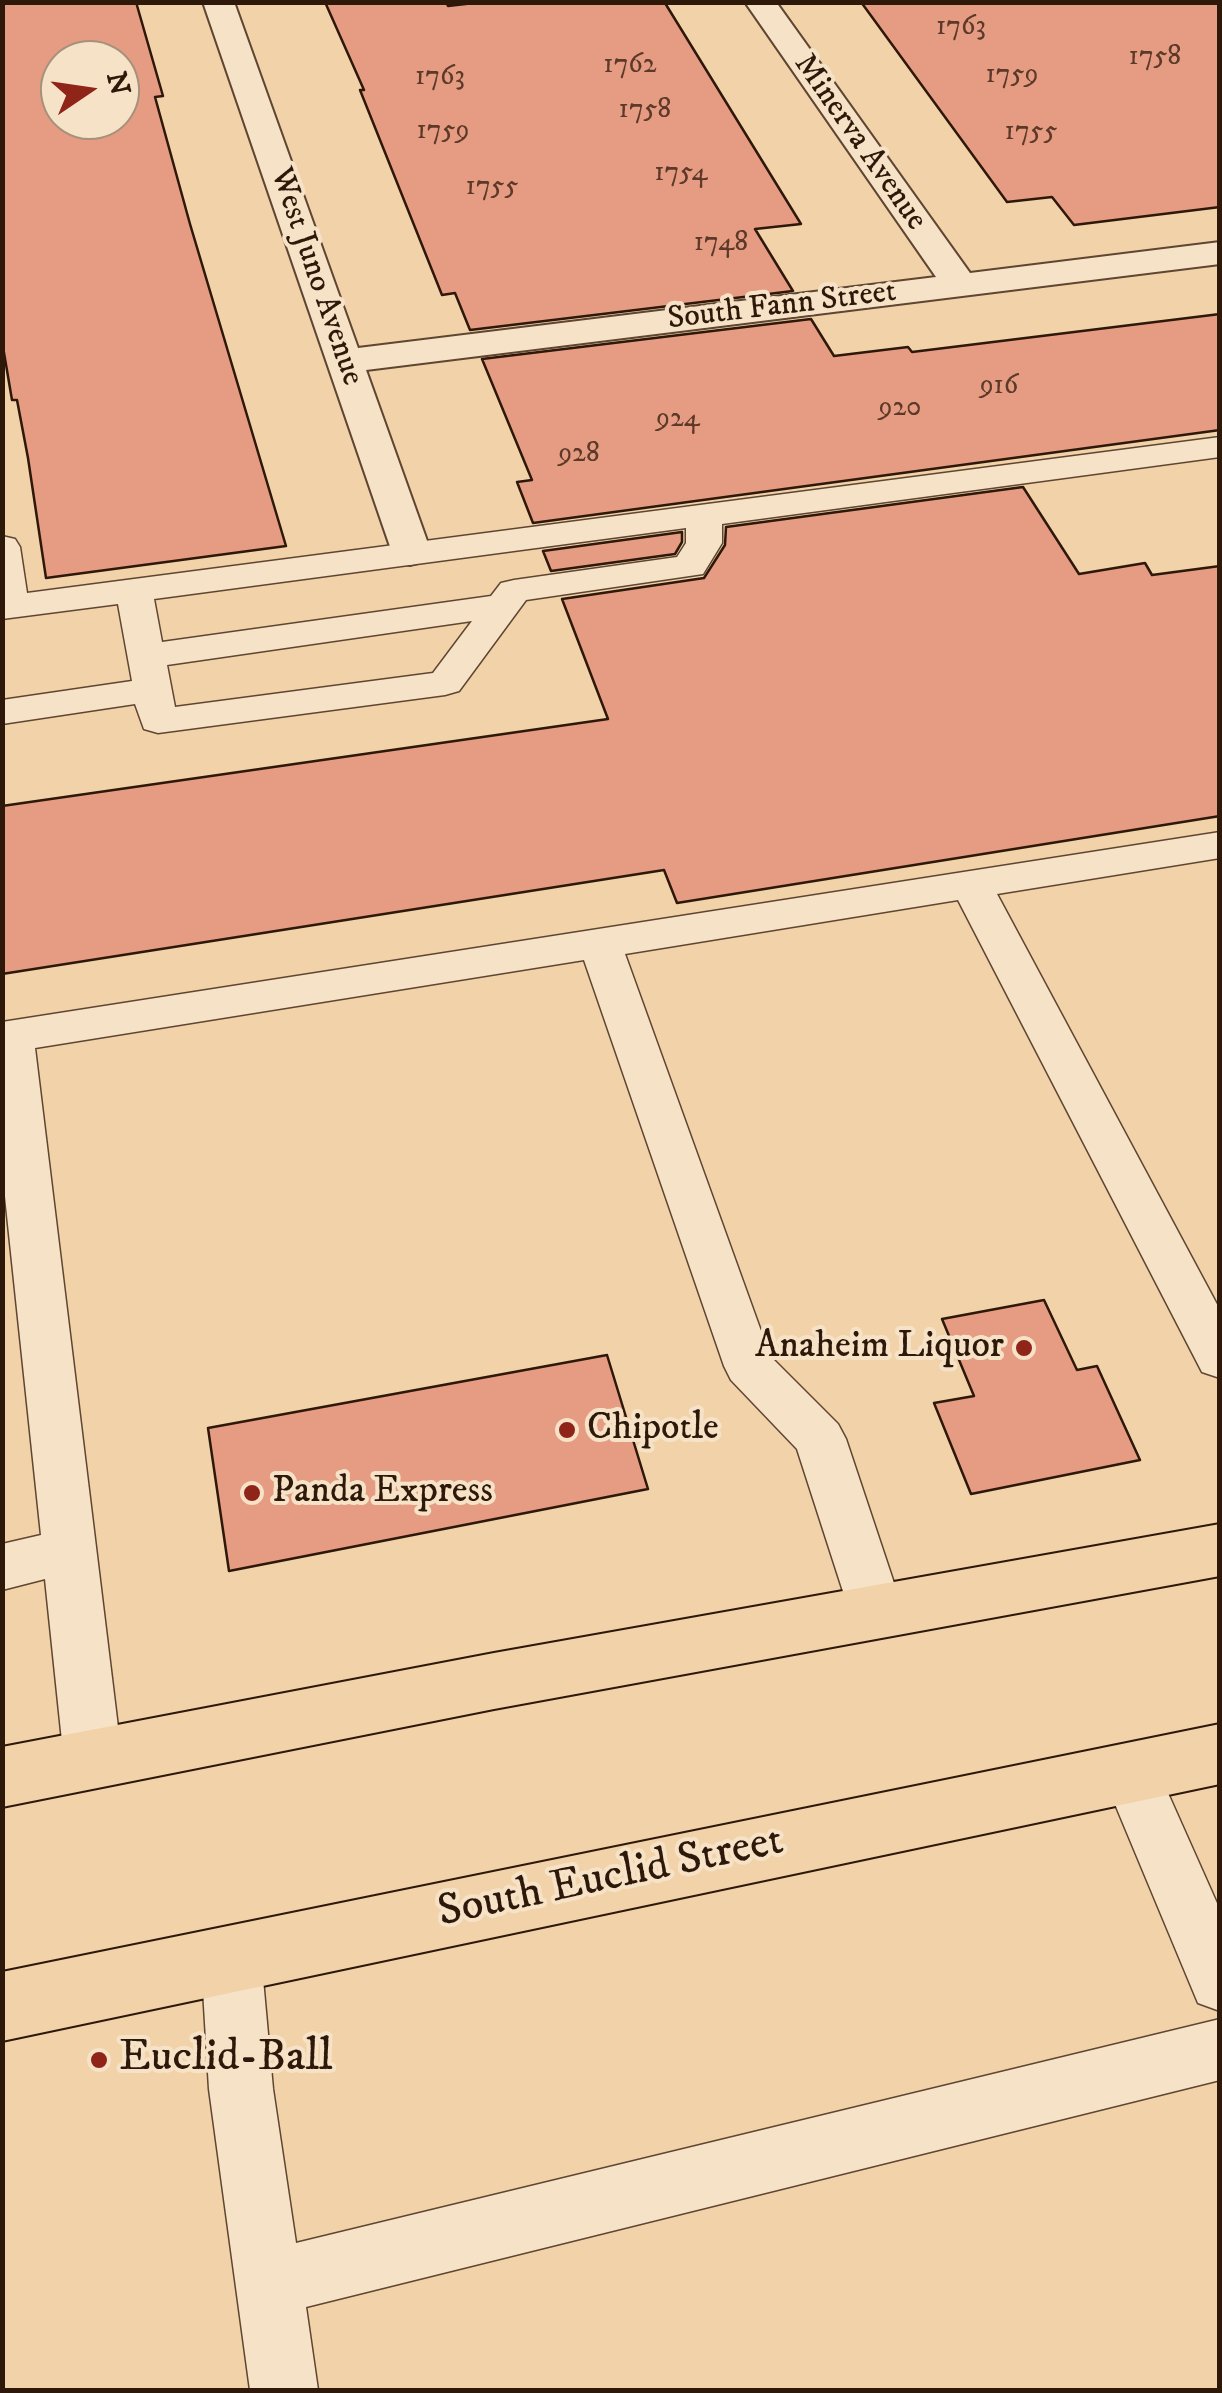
<!DOCTYPE html>
<html>
<head>
<meta charset="utf-8">
<style>
  body { margin:0 }
  #map { position:relative; width:1222px; height:2393px; overflow:hidden; background:#f1d2a9; font-family:"IM FELL DW Pica",serif }
  canvas { display:block }
  .frame { position:absolute; inset:0; border:5px solid #2e180a; pointer-events:none }
  .north { position:absolute; left:40px; top:40px; width:100px; height:100px; box-sizing:border-box; background:#f6e2c7; border:2px solid #a6917b; border-radius:50%; rotate:77deg; font-size:28px; font-weight:700; line-height:40px; text-align:center; color:#2e180a }
  .north::after { content:''; display:block; margin:auto; width:35px; height:45px; background:#8f2418; clip-path:polygon(50% 0,100% 100%,50% 72%,0 100%) }
</style>
</head>
<body>
<div id="map">
<canvas width="1222" height="2393"></canvas>
<div class="frame"></div>
<div class="north">N</div>
</div>
<script>
const ctx = document.querySelector('canvas').getContext('2d');
ctx.lineJoin = 'round';
function fill(path, color) { ctx.fillStyle = color; ctx.fill(path, 'evenodd'); }
const poly = rows => new Path2D(rows.map(r => 'M' + r).join(''));
function strokePath(path, color, width, dash) { ctx.strokeStyle = color; ctx.lineWidth = width; ctx.lineCap = dash ? 'butt' : 'round'; ctx.setLineDash(dash || []); ctx.stroke(path); }
function label(font, color, halo, rows, align = 'center') {
  ctx.font = font + ' "IM FELL DW Pica",serif'; ctx.lineWidth = 8; ctx.setLineDash([]); ctx.textBaseline = 'middle'; ctx.strokeStyle = halo; ctx.fillStyle = color; for (const [text, x, y, turn = 0] of rows) {
    ctx.save(); ctx.translate(x, y); ctx.rotate((+turn || 0) * Math.PI / 180); ctx.textAlign = isNaN(turn) ? turn : align; if (halo) ctx.strokeText(text, 0, 0); ctx.fillText(text, 0, 0); ctx.restore();
  }
}
const building = poly([
  [2,2,136,2,163,96,155,97,190,224,286,546,46,578,28,458,17,400,12,400,2,341,2,2],
  [60,60,120,60,120,120,60,120,60,60],
  [325,2,446,2,448,6,483,2,665,3,801,224,755,229,793,291,470,330,455,293,442,295,360,90,364,90,325,2],
  [861,2,1220,2,1220,207,1074,225,1052,197,1007,202,861,2],
  [1220,314,1220,430,533,523,517,482,532,480,482,359,811,319,834,356,908,347,912,352,1220,314],
  [1023,487,1079,574,1145,563,1152,575,1220,566,1220,816,677,903,664,870,2,974,2,806,608,719,562,599,704,578,725,545,726,527,1023,487],
  [682,532,682,542,675,554,551,571,543,551,682,532],
  [1044,1300,1077,1370,1097,1366,1140,1460,971,1494,934,1403,974,1396,942,1319,1044,1300],
  [607,1355,648,1489,229,1571,208,1428,607,1355]
]);
fill(building, '#e59c83');
strokePath(building, '#2e180a', 2.5);
const service = poly([
  [1220,437,1220,457,722,524,722,543,703,574,526,600,459,691,445,695,158,733,144,729,135,704,2,724,2,700,132,681,118,604,2,619,2,536,15,539,20,547,27,593,1220,437],
  [686,528,686,543,677,557,514,580,501,583,491,596,162,642,154,599,686,528],
  [472,621,433,673,175,707,167,665,472,621],
  [1220,832,1220,858,997,894,1220,1310,1220,1378,1202,1372,958,900,625,954,770,1356,838,1424,846,1439,903,1610,895,1627,876,1633,857,1627,849,1610,797,1449,731,1380,724,1366,584,960,35,1048,122,1760,113,1778,93,1786,73,1778,64,1760,45,1579,2,1590,2,1544,41,1535,2,1168,2,1022,1220,832],
  [1131,1747,1151,1755,1220,1910,1220,2011,1198,2003,1102,1773,1111,1755,1131,1747],
  [231,1928,253,1937,261,1957,273,2089,296,2243,1220,2019,1220,2080,306,2307,318,2390,250,2390,209,2089,201,1957,209,1937,231,1928]
]);
const minor = poly([
  [203,2,234,2,358,348,936,277,745,2,776,2,970,273,1220,242,1220,264,366,370,431,552,425,561,410,565,395,561,203,2]
]);
const primary = poly([
  [1220,1524,1220,1576,494,1709,2,1807,2,1747,494,1653,1220,1524],
  [1220,1724,1220,1784,2,2041,2,1972,1220,1724]
]);
strokePath(service, '#5f4632', 3);
strokePath(minor, '#5f4632', 4);
strokePath(primary, '#2e180a', 4);
fill(service, '#f6e2c7');
fill(minor, '#f6e2c7');
fill(primary, '#f1d2a9');
for (const [x, y, r, color] of [
  [1024,1348,10,"#8f2418"],
  [567,1430,10,"#8f2418"],
  [252,1493,10,"#8f2418"],
  [99,2060,10,"#8f2418"]
]) { const dot = new Path2D(); dot.arc(x, y, r, 0, 2 * Math.PI); ctx.fillStyle = color; ctx.fill(dot); strokePath(dot, '#f6e2c7', 4); }
label('28px', '#5c3928', null, [
  ["1763",961,28],
  ["1758",1155,58],
  ["1762",630,66],
  ["1759",1012,76],
  ["1763",440,78],
  ["1758",645,111],
  ["1759",443,132],
  ["1755",1031,133],
  ["1754",681,174],
  ["1755",492,188],
  ["1748",721,244],
  ["916",999,387],
  ["920",900,409],
  ["924",678,420],
  ["928",579,455]
]);
label('32px', '#2e180a', '#f6e2c7', [
  ["Minerva Avenue",859,143,55],
  ["West Juno Avenue",315,277,71],
  ["South Fann Street",782,307,-7]
]);
label('38px', '#2e180a', '#f6e2c7', [
  ["Anaheim Liquor",1004,1348,"right"],
  ["Chipotle",587,1430],
  ["Panda Express",272,1493]
], 'left');
label('45px', '#2e180a', '#f6e2c7', [
  ["South Euclid Street",611,1879,-12]
]);
label('45px', '#2e180a', '#f6e2c7', [
  ["Euclid-Ball",119,2060]
], 'left');
</script>
</body>
</html>
